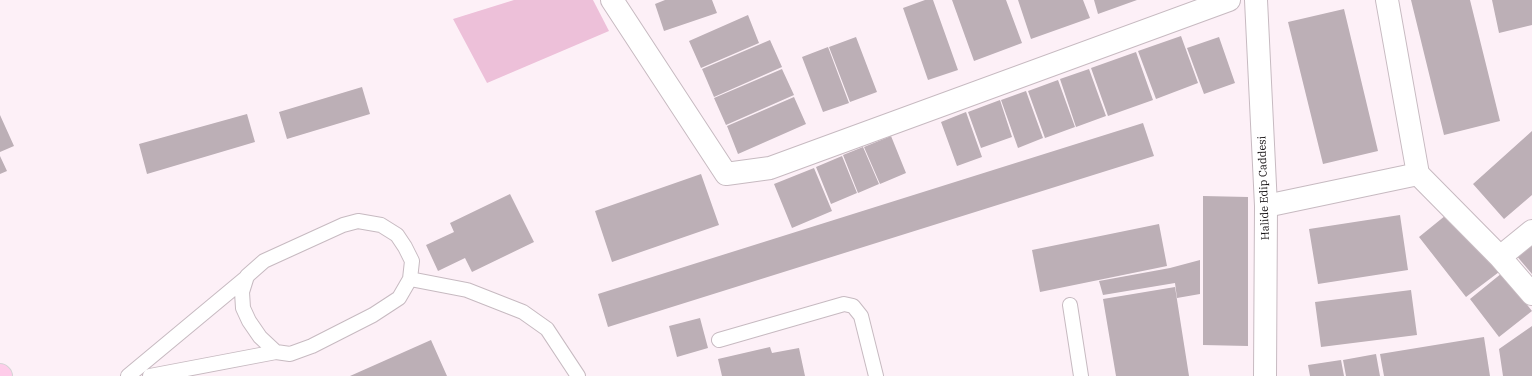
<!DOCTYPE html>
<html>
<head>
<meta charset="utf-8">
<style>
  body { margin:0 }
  canvas { display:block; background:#fdf0f7 }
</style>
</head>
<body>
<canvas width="1532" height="376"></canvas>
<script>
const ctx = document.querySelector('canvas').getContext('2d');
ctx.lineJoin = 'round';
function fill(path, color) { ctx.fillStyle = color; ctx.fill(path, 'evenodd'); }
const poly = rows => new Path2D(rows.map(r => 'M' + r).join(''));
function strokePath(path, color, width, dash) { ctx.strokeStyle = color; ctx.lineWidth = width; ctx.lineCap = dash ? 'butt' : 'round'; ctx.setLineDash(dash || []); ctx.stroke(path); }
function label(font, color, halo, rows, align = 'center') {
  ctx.font = font + ' "IBM Plex Serif",serif'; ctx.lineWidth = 3; ctx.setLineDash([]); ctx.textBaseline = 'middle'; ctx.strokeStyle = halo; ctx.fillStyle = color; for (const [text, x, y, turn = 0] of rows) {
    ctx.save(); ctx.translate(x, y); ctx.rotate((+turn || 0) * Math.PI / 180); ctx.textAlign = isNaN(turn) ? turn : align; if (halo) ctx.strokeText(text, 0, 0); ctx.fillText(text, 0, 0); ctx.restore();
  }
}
fill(poly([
  [514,0,593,0,609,31,487,83,453,19]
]), '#edc0d9');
fill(poly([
  [665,0,712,0,717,13,664,31,655,4],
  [925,0,933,0,958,70,928,80,903,8],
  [952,0,1006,0,1022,43,974,61],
  [1018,0,1083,0,1090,18,1031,39],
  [1094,0,1137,0,1098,14],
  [1411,0,1470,0,1500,121,1444,135],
  [1492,0,1532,0,1532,25,1499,33],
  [1344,9,1378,151,1323,164,1288,22],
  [748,15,759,43,701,68,689,41],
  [1181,36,1198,83,1156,99,1138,51],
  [856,37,877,92,850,102,829,47],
  [1219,37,1235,83,1204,94,1187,48],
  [770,40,782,67,714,97,702,69],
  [828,47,849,103,823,112,802,57],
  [1136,52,1153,100,1108,116,1091,68],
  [782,69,794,95,726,125,714,98],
  [1089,69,1106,116,1076,127,1060,79],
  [1058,80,1075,127,1045,138,1028,91],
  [362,87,370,114,287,139,279,112],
  [1026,91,1043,138,1018,148,1001,100],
  [794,97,806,124,738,154,727,126],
  [1000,100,1012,137,981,148,968,112],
  [966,112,982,157,957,166,941,122],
  [247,114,255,142,147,174,139,144],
  [0,115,14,146,0,152],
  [1143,123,1154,156,608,327,598,294],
  [1532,131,1532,195,1504,219,1473,184],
  [891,136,906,173,880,184,864,147],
  [863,147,879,184,858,193,843,155],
  [0,156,7,171,0,174],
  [842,156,857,193,831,204,816,167],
  [814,168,832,211,792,228,774,184],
  [701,174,719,225,612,262,595,211],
  [510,194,534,242,472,272,465,258,438,271,426,245,454,232,450,223],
  [1203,196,1248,197,1248,346,1203,345],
  [1451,211,1499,272,1466,297,1419,237],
  [1400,215,1408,270,1318,284,1309,229],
  [1159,224,1167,266,1040,292,1032,250],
  [1532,240,1532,274,1515,254],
  [1200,260,1200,294,1177,298,1175,283,1103,295,1099,281,1170,268],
  [1502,273,1532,311,1499,337,1470,299],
  [1175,287,1189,376,1116,376,1103,299],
  [1411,290,1417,335,1321,347,1315,302],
  [700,318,708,348,677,357,669,326],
  [1532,326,1532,376,1503,376,1499,349],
  [1484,337,1490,376,1384,376,1380,354],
  [431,340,447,376,350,376],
  [770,347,772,353,799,348,805,376,722,376,718,359],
  [1376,354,1380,376,1346,376,1343,360],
  [1341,360,1344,376,1310,376,1308,365]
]), '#bcafb6');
const service = poly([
  [410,279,467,290,523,312,547,329,578,376],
  [1070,305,1081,376],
  [719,340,844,304,853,306,861,316,876,376],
  [128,376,247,277],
  [150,376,276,352,290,354,312,346,373,315,399,298,410,279,412,261,405,247,397,235,381,225,358,221,343,225,264,261,247,276,242,292,243,308,249,321,260,337,276,352]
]);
const minor = poly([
  [612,0,726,174,770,168,1229,0],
  [1387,0,1418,174,1500,257,1532,294],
  [1266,206,1418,174],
  [1500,257,1532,231]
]);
const tertiary = poly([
  [1256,0,1266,206,1265,376]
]);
const primary = poly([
  [0,375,1,376]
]);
strokePath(service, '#c7bac1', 16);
strokePath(minor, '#c7bac1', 24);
strokePath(tertiary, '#c7bac1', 24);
strokePath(primary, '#d5d4d5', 24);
strokePath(service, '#fff', 14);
strokePath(minor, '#fff', 22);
strokePath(tertiary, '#fff', 22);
strokePath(primary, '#fecce9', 22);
label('11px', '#161214', '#fff', [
  ["Halide Edip Caddesi",1264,188,-92]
]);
</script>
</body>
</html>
